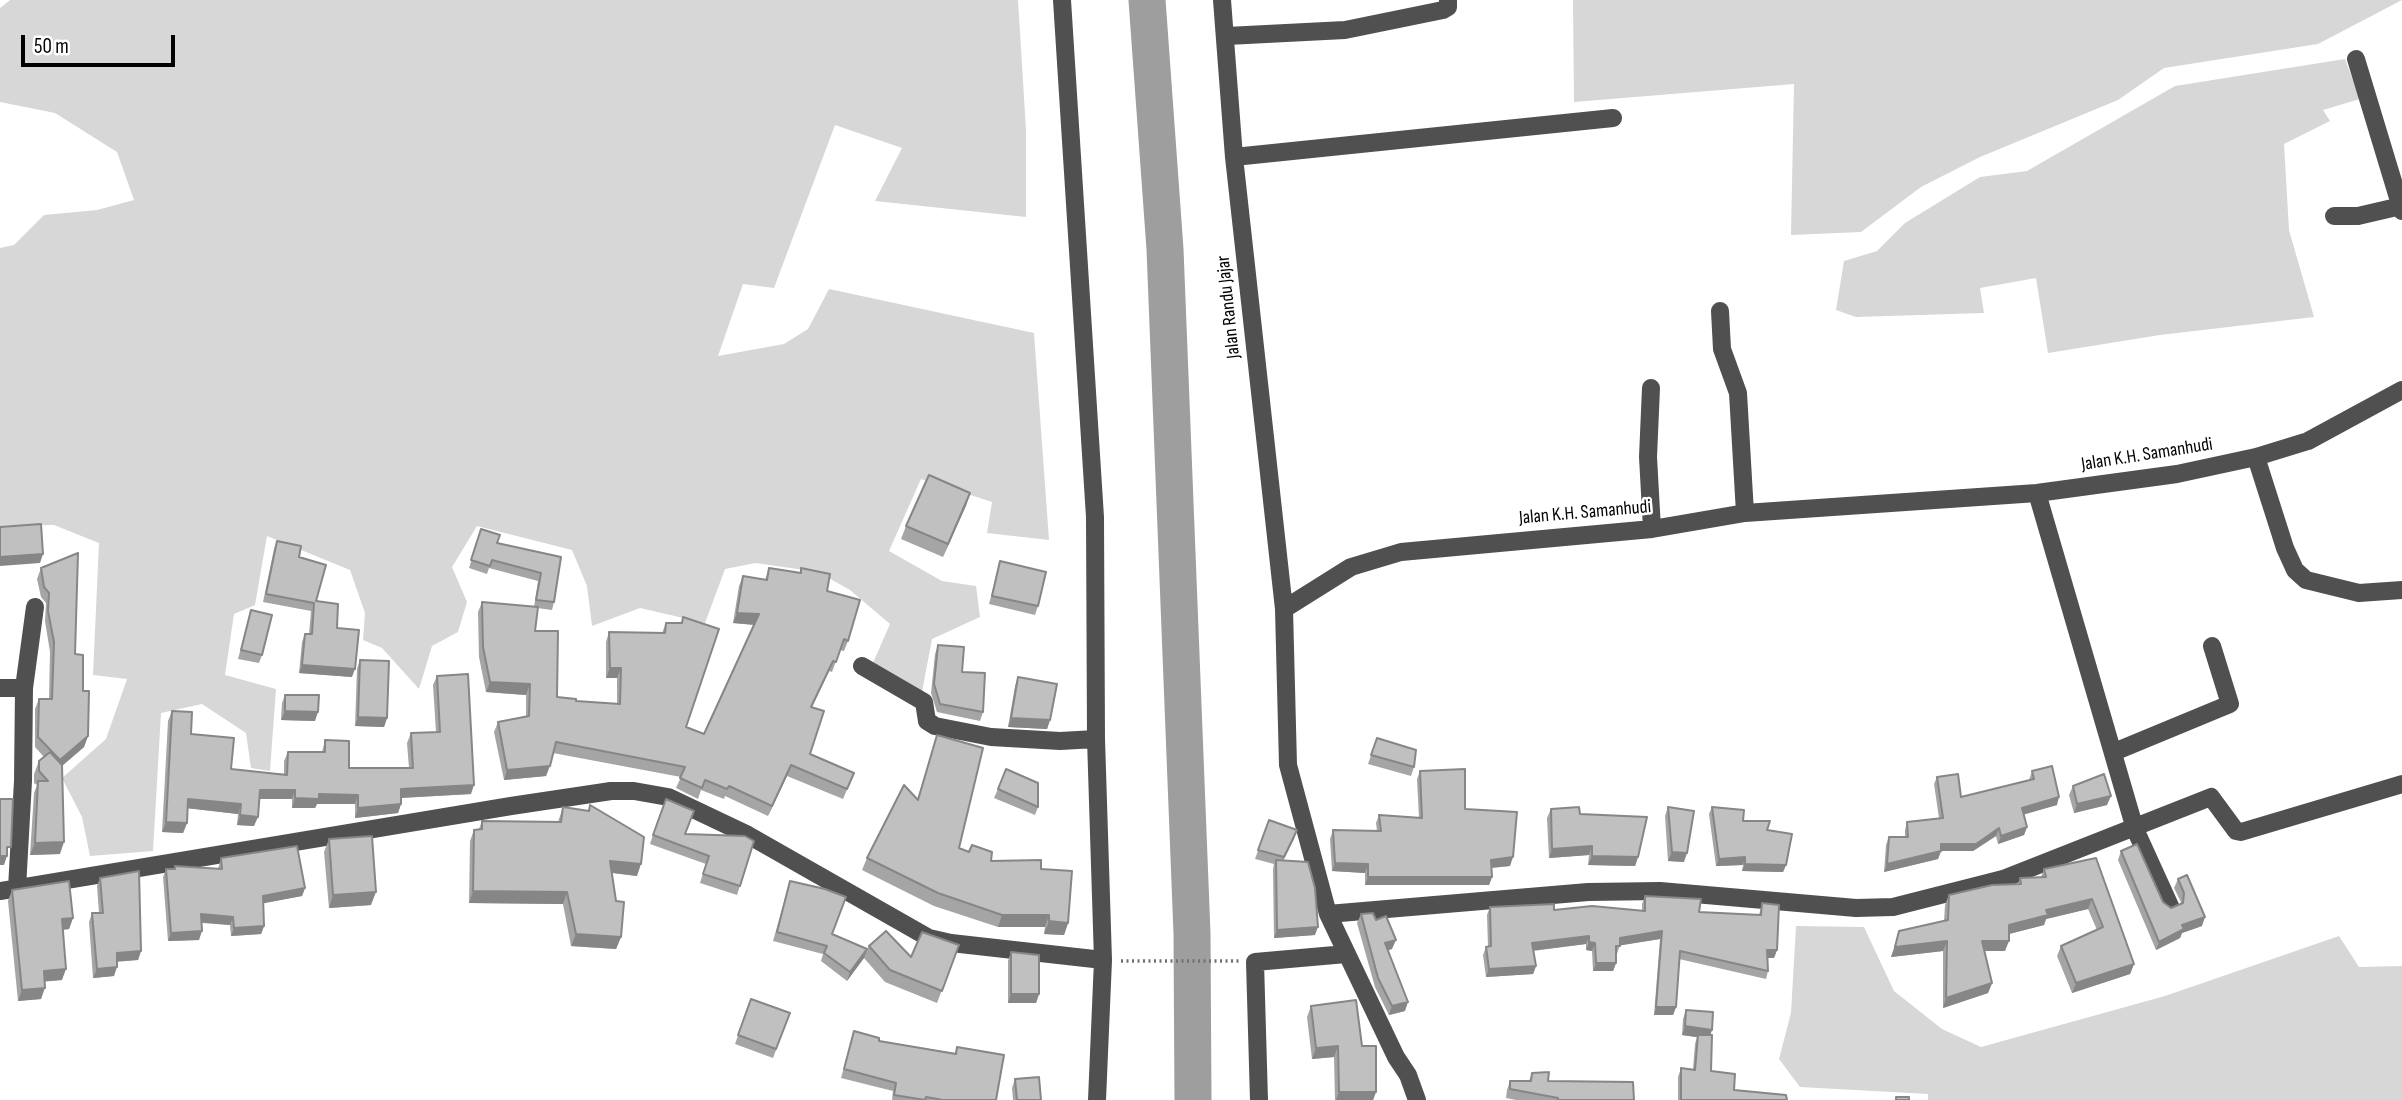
<!DOCTYPE html>
<html>
<head>
<meta charset="utf-8">
<style>
  body { margin:0 }
  #map { position:relative; width:2402px; height:1100px; overflow:hidden; background:#fff; font-family:"Sofia Sans Condensed",sans-serif }
  canvas { display:block }
  .scale { position:absolute; left:21px; top:35px; width:154px; height:32px; box-sizing:border-box; border:4px solid #000; border-top:0; padding-left:9px; font-size:21px; line-height:24px; white-space:nowrap; color:#000; -webkit-text-stroke:5px #fff; paint-order:stroke }
</style>
</head>
<body>
<div id="map">
<canvas width="2402" height="1100"></canvas>
<div class="scale">50 m</div>
</div>
<script>
const ctx = document.querySelector('canvas').getContext('2d');
ctx.lineJoin = 'round';
function fill(path, color) { ctx.fillStyle = color; ctx.fill(path, 'evenodd'); }
const poly = rows => new Path2D(rows.map(r => 'M' + r).join(''));
function strokePath(path, color, width, dash) { ctx.strokeStyle = color; ctx.lineWidth = width; ctx.lineCap = dash ? 'butt' : 'round'; ctx.setLineDash(dash || []); ctx.stroke(path); }
function label(font, color, halo, rows, align = 'center') {
  ctx.font = font + ' "Sofia Sans Condensed",sans-serif'; ctx.lineWidth = 5; ctx.setLineDash([]); ctx.textBaseline = 'middle'; ctx.strokeStyle = halo; ctx.fillStyle = color; for (const [text, x, y, turn = 0] of rows) {
    ctx.save(); ctx.translate(x, y); ctx.rotate((+turn || 0) * Math.PI / 180); ctx.textAlign = isNaN(turn) ? turn : align; if (halo) ctx.strokeText(text, 0, 0); ctx.fillText(text, 0, 0); ctx.restore();
  }
}
fill(poly([
  [10,0,1018,0,1026,130,1026,217,875,201,902,148,835,125,774,288,743,284,718,356,784,344,808,329,829,289,1034,333,1049,540,987,533,992,502,921,479,889,551,942,581,976,586,980,617,932,639,922,692,872,665,890,624,850,590,818,572,756,563,725,569,705,623,640,608,592,626,587,586,572,550,477,526,452,567,467,602,458,632,432,646,419,689,382,648,363,640,365,613,350,570,267,536,255,605,234,614,225,675,276,689,270,771,251,768,246,733,202,704,161,713,153,851,90,856,82,817,62,778,106,739,127,679,93,675,99,543,54,525,0,526,0,248,14,245,44,215,97,210,134,200,117,152,55,113,0,102,0,8],
  [1573,0,2402,0,2318,44,2164,68,2118,100,1980,157,1921,187,1861,232,1791,235,1794,84,1574,102],
  [2345,59,2360,99,2323,110,2330,121,2284,144,2289,230,2314,317,2160,335,2048,353,2036,278,1980,288,1984,313,1856,317,1836,310,1844,261,1877,251,1905,223,1980,177,2027,171,2175,86],
  [1796,926,1864,927,1894,991,1942,1029,1981,1047,2165,996,2339,936,2359,967,2402,966,2402,1100,1928,1100,1928,1094,1800,1087,1779,1059,1791,1013]
]), '#d7d7d7');
strokePath(poly([
  [1147,0,1165,249,1192,933,1193,1100]
]), '#9e9e9e', 37);
strokePath(poly([
  [1121,961,1239,961]
]), '#727272', 3.5, [2, 3.5]);
strokePath(poly([
  [1062,0,1095,517,1096,739,1103,960,1097,1100],
  [1222,0,1234,157,1284,609,1288,765,1328,914,1396,1057,1408,1075,1417,1100],
  [1227,36,1345,30,1443,10,1448,7,1448,0],
  [2356,59,2402,211],
  [1234,157,1613,118],
  [2334,216,2358,216,2401,206],
  [1720,311,1722,349,1738,393,1745,513],
  [1651,388,1648,457,1652,529],
  [2256,457,2285,548,2295,570,2306,580,2359,593,2402,590],
  [2037,493,2135,829,2170,906],
  [1284,609,1351,567,1401,552,1652,529,1745,513,2037,493,2177,474,2256,457,2308,441,2402,390],
  [862,666,924,702,927,721,935,726,991,737,1060,741,1096,739],
  [0,688,24,688],
  [2114,752,2230,704,2212,646],
  [17,888,23,781,24,688,35,607],
  [0,891,511,806,611,791,634,791,668,797,748,835,929,938,951,943,1103,960],
  [1328,914,1588,892,1660,891,1856,908,1893,907,2003,879,2211,797,2236,831,2241,832,2402,784],
  [1259,1100,1255,962,1346,954]
]), '#505050', 18);
fill(poly([
  [970,493,943,557,901,539,906,526],
  [481,529,497,543,561,557,554,602,552,610,537,608,535,631,557,697,576,701,617,704,617,678,606,678,606,642,609,632,662,633,666,623,686,727,704,734,755,625,733,623,739,586,743,576,765,580,769,568,800,573,801,568,827,591,848,641,844,651,840,650,832,672,829,671,812,707,810,754,854,773,843,799,787,776,768,816,725,796,724,799,701,790,698,799,676,788,681,777,553,753,546,776,504,780,494,732,498,722,526,716,526,695,486,692,479,657,478,612,482,602,534,607,538,581,489,568,487,574,469,568],
  [277,541,299,557,316,601,337,628,352,677,299,673,302,642,305,634,309,634,311,611,263,602,274,549],
  [1000,561,1038,606,1035,615,989,604],
  [41,568,75,654,83,691,88,736,84,747,62,766,60,854,30,855,34,793,37,785,34,783,34,774,39,761,44,757,35,747,35,709,39,699,49,699,50,652,45,621,46,603,41,597,37,579],
  [251,610,262,655,259,663,238,659],
  [938,645,962,672,983,712,980,721,937,712,931,693,935,654],
  [360,660,387,718,384,727,355,726,357,669],
  [437,676,471,794,401,798,401,804,398,813,355,818,355,804,317,804,315,808,292,808,292,799,260,799,254,826,237,825,238,814,188,808,187,823,183,833,162,832,168,721,172,711,191,734,231,769,284,774,284,761,288,752,322,752,325,740,349,768,409,768,407,743,411,733,436,732,433,685],
  [1018,677,1050,720,1047,729,1008,727,1015,686],
  [285,695,315,721,281,720,282,703],
  [937,735,959,848,991,861,1041,869,1068,923,1064,935,1044,934,1045,927,998,927,934,906,862,870,867,858,917,800],
  [1377,738,1414,767,1411,776,1368,764],
  [1420,771,1465,809,1510,866,1492,868,1492,877,1489,885,1365,885,1365,873,1332,871,1330,839,1333,830,1377,831,1376,823,1379,815,1419,818,1417,779],
  [2032,771,2057,805,2023,814,2027,827,2024,835,1998,844,1996,836,1973,851,1941,851,1938,859,1884,872,1886,845,1889,837,1905,837,1905,830,1907,822,1939,818,1934,784,1937,777,1961,797,2029,780],
  [2073,786,2107,805,2074,813,2069,795],
  [998,789,1038,807,1035,815,994,798],
  [590,805,637,876,612,873,621,937,616,949,571,946,563,904,469,903,470,841,474,830,479,829,482,821,558,822,563,807,588,811],
  [1668,807,1684,862,1668,861,1665,816],
  [1712,807,1767,830,1786,865,1783,872,1742,871,1743,865,1716,866,1709,814],
  [1551,809,1580,814,1638,857,1635,866,1588,865,1589,855,1549,858,1547,818],
  [1269,820,1294,839,1283,861,1315,935,1274,938,1273,869,1274,864,1255,859],
  [685,834,754,841,737,895,700,883,706,864,650,844,653,835],
  [329,839,371,905,329,908,324,852],
  [2121,851,2163,902,2171,908,2180,904,2181,902,2174,888,2178,879,2202,926,2182,933,2180,938,2156,950,2118,860],
  [221,858,305,888,302,896,263,903,264,926,261,934,231,936,230,925,201,923,199,940,168,941,163,877,166,869,173,869,175,866,218,869],
  [2096,858,2134,964,2130,974,2072,993,2057,956,2061,946,2097,930,2088,909,2046,919,2044,925,2009,934,2005,951,1984,951,1992,983,1988,993,1943,1008,1943,951,1891,957,1899,931,1944,921,1945,905,1949,895,2018,884,2020,878,2041,877,2044,869],
  [100,878,141,951,138,960,117,961,114,976,93,978,89,922,92,913,99,913,97,886],
  [790,881,832,934,867,949,869,946,911,957,959,945,937,1003,885,982,864,958,847,981,821,961,823,954,773,941],
  [12,890,73,918,69,929,63,930,62,980,45,981,41,999,18,1001,8,901],
  [1645,896,1699,912,1759,915,1762,903,1777,950,1774,958,1767,958,1768,971,1766,979,1679,959,1676,1007,1673,1015,1654,1015,1660,939,1620,945,1617,954,1616,954,1616,963,1613,971,1593,971,1592,951,1586,950,1586,944,1533,951,1536,966,1533,974,1486,977,1483,955,1486,947,1488,947,1487,915,1490,907,1554,910,1642,911,1642,904],
  [1361,914,1376,920,1392,949,1388,950,1405,1011,1389,1015,1375,987,1357,923],
  [1011,952,1039,994,1036,1003,1008,1003,1008,961],
  [751,999,790,1013,773,1058,735,1044],
  [1311,1006,1362,1046,1376,1092,1373,1100,1335,1100,1334,1057,1312,1059,1307,1017],
  [1686,1010,1712,1030,1710,1035,1711,1071,1734,1090,1787,1100,1678,1100,1678,1077,1681,1068,1693,1069,1695,1044,1697,1037,1682,1035,1683,1019],
  [854,1031,879,1041,955,1053,957,1047,996,1100,892,1100,893,1091,841,1078],
  [1532,1073,1548,1081,1634,1100,1516,1100,1506,1098,1507,1090,1510,1081,1529,1081],
  [1015,1079,1041,1100,1013,1100,1012,1088]
]), '#a5a5a5');
fill(poly([
  [970,493,966,506,943,557,948,544],
  [43,554,40,563,0,566,0,557],
  [737,613,759,614,756,625,733,623],
  [833,661,829,671,807,717,811,707],
  [302,665,355,669,352,677,299,673],
  [610,668,621,668,617,678,606,678],
  [490,682,530,684,526,695,486,692],
  [285,711,318,712,315,721,281,720],
  [358,717,387,718,384,727,355,726],
  [1011,718,1050,720,1047,729,1008,727],
  [88,736,84,747,56,771,60,760],
  [791,765,787,776,768,816,772,806],
  [550,766,546,776,504,780,507,770],
  [474,785,471,794,398,798,401,789],
  [260,790,295,790,292,799,257,799],
  [319,794,358,795,355,804,317,804,315,808,292,808,295,798],
  [2111,796,2107,805,2074,813,2077,804],
  [2059,797,2057,805,2019,816,2022,808],
  [188,799,241,804,238,814,185,808],
  [401,804,398,813,355,818,358,808],
  [240,815,258,817,254,826,237,825],
  [166,822,187,823,183,833,162,832],
  [2027,827,2024,835,1998,844,2001,836],
  [1999,828,1996,836,1973,851,1941,851,1938,859,1884,872,1887,864,1941,844],
  [1297,830,1294,839,1280,866,1284,857],
  [64,842,60,854,30,855,35,843],
  [1592,846,1589,855,1549,858,1552,849],
  [1672,852,1687,853,1684,862,1668,861],
  [0,856,7,856,4,865,0,865],
  [1592,856,1638,857,1635,866,1588,865],
  [1513,857,1510,866,1488,868,1491,860],
  [1745,857,1743,865,1716,866,1719,859],
  [610,861,641,864,637,876,606,872],
  [1335,863,1368,864,1365,873,1332,871],
  [1745,864,1786,865,1783,872,1742,871],
  [1368,877,1492,877,1489,885,1365,885],
  [305,888,302,896,260,904,263,896],
  [473,891,567,892,563,904,469,903],
  [376,892,371,905,329,908,333,895],
  [2092,899,2088,909,2046,919,2044,925,2005,935,2009,925,2046,910],
  [201,914,233,917,230,925,198,922],
  [1002,915,1049,915,1045,927,998,927],
  [2205,917,2202,926,2182,933,2180,938,2156,950,2159,942,2182,925],
  [73,918,69,929,58,930,62,919],
  [1049,921,1068,923,1064,935,1044,934],
  [264,926,261,934,231,936,234,928],
  [1318,927,1315,935,1274,938,1277,930],
  [202,931,199,940,168,941,171,933],
  [1662,931,1660,939,1617,946,1620,938],
  [576,934,621,937,616,949,571,946],
  [1589,936,1586,944,1529,951,1532,943],
  [1396,940,1392,949,1382,952,1385,943],
  [1947,941,1943,951,1891,957,1895,947],
  [1982,941,2009,941,2005,951,1978,951],
  [1589,942,1595,943,1592,951,1586,950],
  [867,949,864,958,847,981,850,972],
  [1767,950,1777,950,1774,958,1764,958],
  [141,951,138,960,114,962,117,953],
  [1596,963,1616,963,1613,971,1593,971],
  [2134,964,2130,974,2072,993,2076,983],
  [1536,966,1533,974,1486,977,1489,969],
  [117,967,114,976,93,978,97,969],
  [66,969,62,980,40,982,44,971],
  [1992,983,1988,993,1943,1008,1946,998],
  [45,988,41,999,18,1001,22,990],
  [1011,994,1039,994,1036,1003,1008,1003],
  [1408,1002,1405,1011,1389,1015,1392,1006],
  [1656,1007,1676,1007,1673,1015,1654,1015],
  [1685,1026,1712,1030,1709,1039,1682,1035],
  [1338,1046,1334,1057,1312,1059,1316,1048],
  [1339,1092,1376,1092,1373,1100,1336,1100]
]), '#868686');
const building = poly([
  [929,475,970,493,948,544,906,526,929,475],
  [41,524,43,554,0,557,0,527,41,524],
  [481,529,500,535,497,543,561,557,554,602,536,600,541,573,492,560,490,566,471,560,481,529],
  [277,541,301,546,299,557,326,565,316,601,338,604,337,628,359,630,355,669,302,665,305,634,312,634,314,603,266,594,277,541],
  [78,553,75,654,83,655,83,691,89,691,88,736,60,760,38,737,39,699,52,699,54,642,48,611,49,593,44,587,41,568,78,553],
  [1000,561,1046,572,1038,606,992,596,1000,561],
  [769,568,801,573,801,568,830,574,827,591,860,600,848,641,844,639,836,662,833,661,811,707,824,711,810,754,854,773,847,789,791,765,772,806,729,786,727,789,705,780,702,788,680,778,685,767,556,742,550,766,507,770,498,722,529,716,530,684,490,682,483,647,482,602,538,607,535,631,558,631,557,697,576,699,576,701,620,704,621,668,610,668,609,632,665,633,666,623,682,623,683,617,719,629,686,727,704,734,759,614,737,613,743,576,767,580,769,568],
  [251,610,272,615,262,655,241,650,251,610],
  [938,645,964,647,962,672,985,673,983,712,940,704,934,684,938,645],
  [360,660,389,661,387,718,358,717,360,660],
  [468,674,474,785,401,789,401,804,358,808,358,795,319,794,319,799,295,798,295,790,260,790,258,817,240,815,241,804,188,799,187,823,166,822,172,711,192,712,191,734,234,738,231,769,287,775,288,752,325,752,325,740,349,741,349,768,413,768,411,733,440,732,437,676,468,674],
  [1018,677,1057,684,1050,720,1011,718,1018,677],
  [285,695,319,695,318,712,285,711,285,695],
  [937,735,983,748,959,848,969,852,972,845,992,852,991,861,1041,860,1041,869,1072,871,1068,923,1049,921,1049,915,1002,915,938,893,867,858,904,785,918,800,937,735],
  [1377,738,1416,750,1414,767,1371,755,1377,738],
  [50,752,62,765,64,842,35,843,38,781,48,781,39,771,39,761,50,752],
  [2052,766,2059,797,2022,808,2027,827,2001,836,1999,828,1976,844,1941,844,1941,851,1887,864,1889,837,1908,837,1907,822,1943,818,1937,777,1958,774,1961,797,2034,779,2032,771,2052,766],
  [1006,769,1038,783,1038,807,998,789,1006,769],
  [1465,769,1465,809,1517,812,1513,857,1491,860,1492,877,1368,877,1368,864,1335,863,1333,830,1381,831,1379,815,1422,818,1420,771,1465,769],
  [2104,774,2111,796,2077,804,2073,786,2104,774],
  [0,799,13,799,11,847,7,847,7,856,0,856,0,799],
  [666,799,694,811,685,834,745,836,754,841,740,886,703,874,709,856,653,835,666,799],
  [590,805,644,837,641,864,610,861,616,901,624,902,621,937,576,934,567,892,473,891,474,830,482,829,482,821,561,822,563,807,589,811,590,805],
  [1579,807,1580,814,1647,817,1638,857,1592,856,1592,846,1552,849,1551,809,1579,807],
  [1668,807,1694,811,1687,853,1672,852,1668,807],
  [1712,807,1744,810,1743,821,1770,821,1767,830,1792,834,1786,865,1745,864,1745,857,1719,859,1712,807],
  [1269,820,1297,830,1284,857,1258,850,1269,820],
  [372,836,376,892,333,895,329,839,372,836],
  [2137,844,2163,902,2171,908,2183,903,2184,893,2178,879,2187,875,2205,917,2182,925,2184,929,2159,942,2121,851,2137,844],
  [297,846,305,888,263,896,264,926,234,928,233,917,201,914,202,931,171,933,166,869,175,869,175,866,222,869,221,858,297,846],
  [2096,858,2134,964,2076,983,2061,946,2103,927,2092,899,2046,910,2048,915,2009,925,2009,941,1982,941,1992,983,1946,998,1947,941,1895,947,1899,931,1948,920,1949,895,1992,885,2021,884,2020,878,2046,877,2044,869,2096,858],
  [1276,860,1308,862,1315,888,1318,927,1277,930,1276,860],
  [139,871,141,951,117,953,117,967,97,969,92,913,103,913,100,878,139,871],
  [69,881,73,918,62,919,66,969,44,971,45,988,22,990,12,890,69,881],
  [790,881,825,889,846,897,832,934,867,949,850,972,824,953,827,946,777,932,790,881],
  [1645,896,1701,899,1699,912,1761,915,1762,903,1779,905,1777,950,1767,950,1768,971,1680,951,1676,1007,1656,1007,1662,931,1620,938,1620,946,1616,946,1616,963,1596,963,1595,943,1589,942,1589,936,1532,943,1536,966,1489,969,1486,947,1491,946,1490,907,1554,904,1554,910,1592,906,1645,911,1645,896],
  [1373,913,1376,920,1386,916,1396,940,1385,943,1408,1002,1392,1006,1378,978,1361,914,1373,913],
  [886,931,911,957,922,932,959,945,942,991,890,970,869,946,886,931],
  [1011,952,1039,955,1039,994,1011,994,1011,952],
  [751,999,790,1013,776,1049,738,1035,751,999],
  [1356,1000,1362,1046,1376,1046,1376,1092,1339,1092,1338,1046,1316,1048,1311,1006,1356,1000],
  [1686,1010,1713,1012,1712,1030,1685,1026,1686,1010],
  [854,1031,879,1038,879,1041,956,1054,957,1047,1004,1055,996,1100,943,1100,926,1097,925,1100,894,1095,896,1083,844,1069,854,1031],
  [1698,1035,1712,1035,1711,1071,1735,1074,1734,1090,1786,1095,1787,1100,1681,1100,1681,1068,1695,1070,1698,1035],
  [1549,1072,1548,1081,1633,1082,1634,1100,1558,1100,1558,1098,1510,1089,1510,1081,1531,1081,1532,1073,1549,1072],
  [1039,1077,1041,1100,1017,1100,1015,1079,1039,1077],
  [1896,1097,1909,1097,1909,1100,1896,1100,1896,1097]
]);
fill(building, '#c0c0c0');
strokePath(building, '#868686', 2);
label('19px', '#000', '#fff', [
  ["Jalan Randu Jajar",1229,307,-96],
  ["Jalan K.H. Samanhudi",2147,455,-9],
  ["Jalan K.H. Samanhudi",1585,513,-5]
]);
</script>
</body>
</html>
